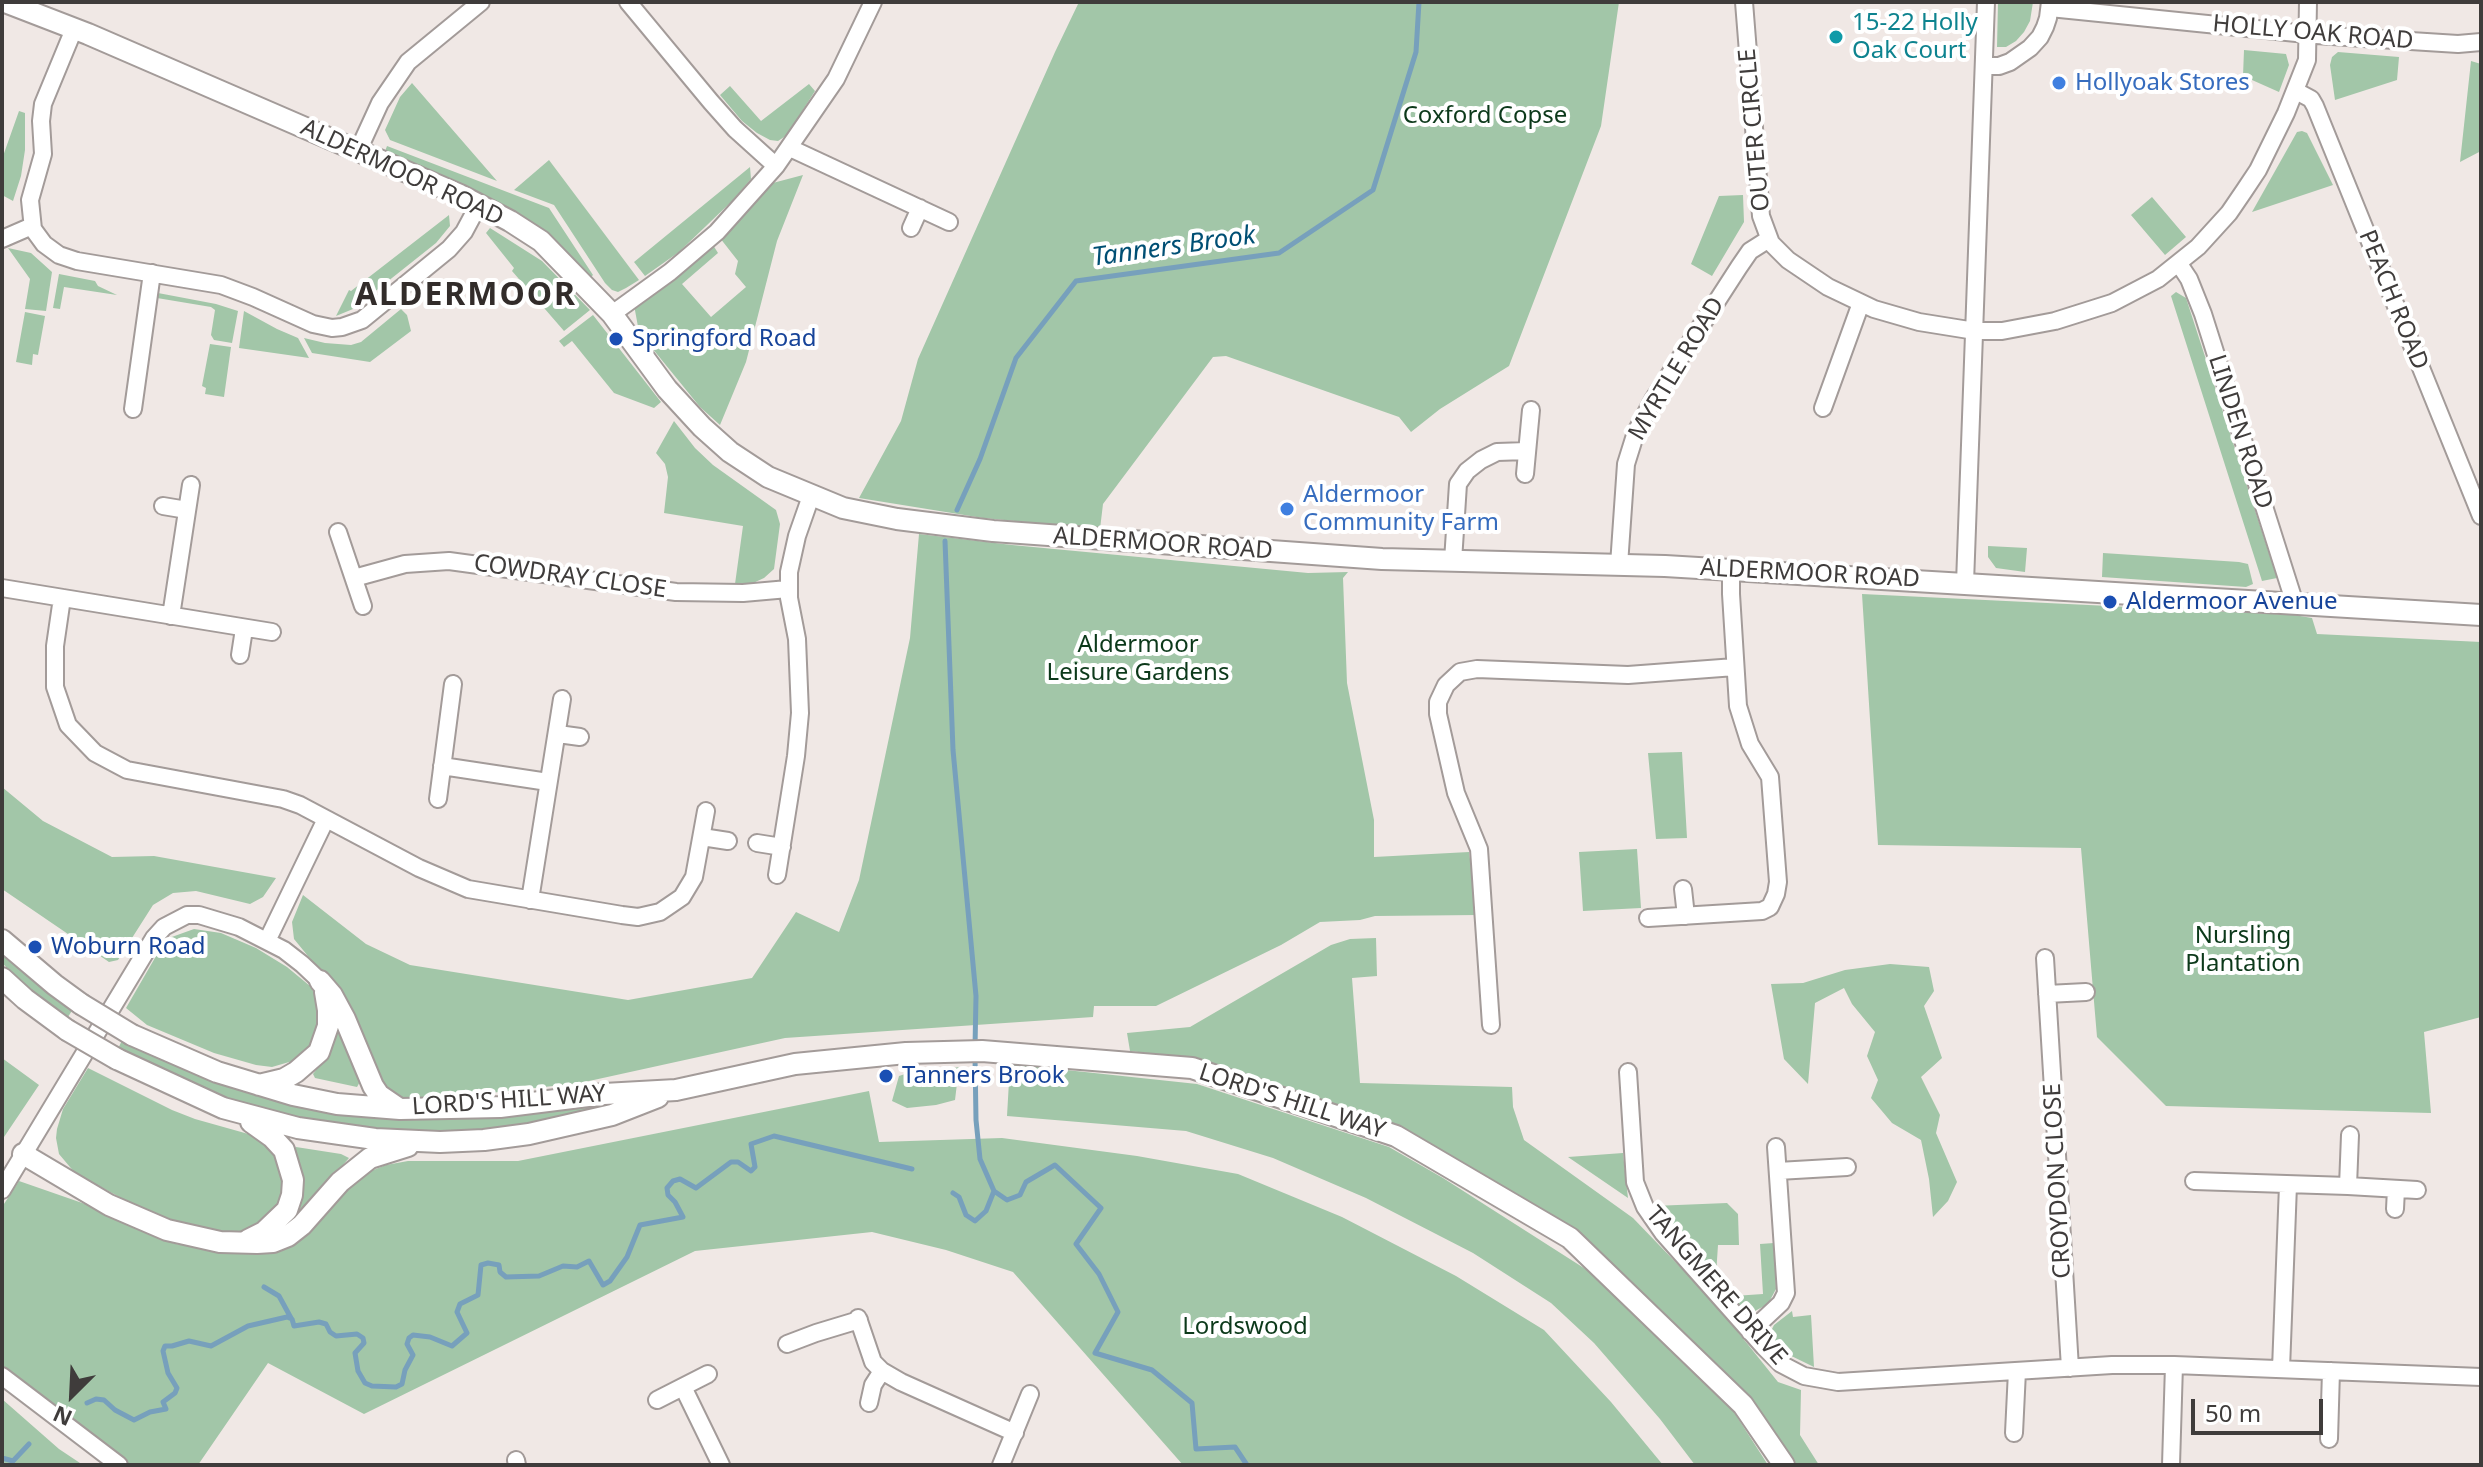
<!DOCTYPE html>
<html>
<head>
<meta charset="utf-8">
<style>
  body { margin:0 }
  #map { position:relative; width:2483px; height:1467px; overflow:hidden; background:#f0e8e5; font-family:"Noto Sans",sans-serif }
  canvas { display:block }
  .frame { position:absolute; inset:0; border:4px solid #3f3c3b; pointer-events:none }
  .north { position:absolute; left:32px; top:1355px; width:80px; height:80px; -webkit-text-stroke:6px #fff; paint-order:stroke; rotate:204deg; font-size:22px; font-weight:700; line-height:32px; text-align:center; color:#3f3c3b }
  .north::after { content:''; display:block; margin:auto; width:28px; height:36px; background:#3f3c3b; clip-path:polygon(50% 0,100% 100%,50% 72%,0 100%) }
  .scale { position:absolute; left:2191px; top:1399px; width:132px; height:36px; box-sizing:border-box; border:4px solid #3f3c3b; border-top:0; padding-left:10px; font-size:24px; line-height:28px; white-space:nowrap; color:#3f3c3b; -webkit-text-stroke:6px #fff; paint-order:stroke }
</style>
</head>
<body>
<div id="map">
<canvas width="2483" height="1467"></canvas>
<div class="frame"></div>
<div class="north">N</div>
<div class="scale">50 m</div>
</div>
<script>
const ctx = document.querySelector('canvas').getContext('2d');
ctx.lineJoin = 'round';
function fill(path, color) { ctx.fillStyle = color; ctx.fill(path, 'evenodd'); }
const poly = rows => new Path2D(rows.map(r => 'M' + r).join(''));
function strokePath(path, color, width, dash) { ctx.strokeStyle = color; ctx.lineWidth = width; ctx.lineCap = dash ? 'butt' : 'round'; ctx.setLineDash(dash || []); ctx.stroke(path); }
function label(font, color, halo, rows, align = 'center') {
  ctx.font = font + ' "Noto Sans",sans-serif'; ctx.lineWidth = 8; ctx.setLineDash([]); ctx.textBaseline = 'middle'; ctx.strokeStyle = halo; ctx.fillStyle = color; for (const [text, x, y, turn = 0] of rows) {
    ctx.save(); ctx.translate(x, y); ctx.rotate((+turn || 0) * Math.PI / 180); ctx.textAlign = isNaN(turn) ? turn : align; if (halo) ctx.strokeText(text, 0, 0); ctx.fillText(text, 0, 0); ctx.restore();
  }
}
fill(poly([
  [1079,2,1619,2,1601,126,1509,366,1440,409,1411,432,1399,417,1226,356,1213,357,1103,504,1100,529,983,518,859,498,901,421,918,359,1055,52],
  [1998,2,2033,2,2030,21,2024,32,2016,41,2006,47,1997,47],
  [2244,50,2286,54,2289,65,2279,92,2243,76],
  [2338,52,2399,57,2397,80,2335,100,2330,65,2332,57],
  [2471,61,2481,64,2481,151,2460,162],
  [412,83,497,181,390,140,385,130,400,97],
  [809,84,815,91,787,135,778,141,770,140,757,133,742,121,720,95,730,86,761,121],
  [19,111,25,113,25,150,21,176,13,201,2,195,2,159],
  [2302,131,2307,133,2333,185,2252,212,2297,132],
  [387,146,549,208,593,275,591,277,567,253,384,154],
  [549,160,639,280,626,288,618,292,612,290,605,283,554,205,514,190],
  [750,167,751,179,732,201,679,252,645,276,634,262],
  [803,175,777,241,746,362,720,425,700,407,639,332,634,305,713,245,718,253,682,284,711,317,746,287,735,274,738,261,720,238,769,184],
  [1743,195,1744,222,1712,276,1691,264,1719,196],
  [2152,197,2186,237,2165,255,2131,215],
  [449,215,450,226,436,243,353,309,336,316,349,290,351,291],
  [490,228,542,261,590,310,564,331,512,271,514,268,486,233],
  [8,248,31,253,52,272,46,311,25,309,30,279],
  [59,274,95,281,98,286,117,295,64,287,60,309,53,308],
  [2176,292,2186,298,2277,578,2262,581,2171,296],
  [158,293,216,304,238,311,232,343,214,340,211,335,215,310,211,307,157,298],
  [401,309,407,315,411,331,370,362,312,353,304,338,325,343,351,345,361,342],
  [244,311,277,329,298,338,309,358,239,348],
  [25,312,45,316,38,355,33,354,32,365,16,362],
  [593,315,661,402,654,408,614,393,572,341,564,347,559,341],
  [210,344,231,347,224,397,205,394,206,388,202,386],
  [674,421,695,448,713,465,776,510,780,524,774,569,764,578,751,584,735,584,743,526,664,513,668,477,665,464,656,453],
  [919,534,1012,545,1308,573,1348,572,1343,578,1347,683,1374,820,1374,857,1469,852,1478,915,1375,916,1360,920,1320,922,1281,945,1156,1006,1094,1006,1093,1017,785,1038,580,1083,409,1102,395,1096,388,1090,339,994,294,939,292,922,303,895,366,944,410,965,628,1000,752,978,796,912,839,932,859,880,910,638],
  [1988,546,2027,548,2025,572,1996,568,1988,557],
  [2103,553,2239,562,2248,564,2253,584,2246,587,2102,577],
  [1862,594,2294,615,2312,618,2317,634,2481,642,2481,1017,2424,1032,2431,1113,2166,1106,2097,1037,2081,848,1878,845],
  [1682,752,1687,838,1656,839,1648,753],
  [2,787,43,821,112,857,154,856,276,878,263,897,250,904,196,891,173,893,153,905,118,960,109,962,2,889],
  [1637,849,1641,908,1583,911,1579,852],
  [194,929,221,933,256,948,287,967,310,986,316,996,322,1017,313,1045,296,1060,272,1067,256,1065,214,1053,147,1025,126,1008,163,944,169,938],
  [1376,938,1377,976,1352,978,1360,1083,1512,1087,1513,1107,1524,1140,1633,1218,1713,1301,1778,1382,1801,1390,1800,1435,1819,1465,1795,1465,1751,1401,1576,1234,1413,1133,1291,1089,1189,1058,1130,1051,1127,1033,1190,1027,1331,945,1350,939],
  [2,953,21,971,73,1009,68,1017,34,993,2,963],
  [1890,964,1929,967,1934,991,1924,1006,1942,1058,1921,1077,1940,1115,1936,1133,1957,1182,1948,1201,1933,1217,1929,1179,1921,1140,1892,1123,1871,1098,1878,1080,1867,1056,1875,1032,1852,1004,1844,988,1815,1003,1808,1084,1784,1059,1771,984,1803,983,1845,970],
  [336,1019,346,1039,354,1069,361,1080,357,1087,315,1078,313,1074,330,1052,336,1031],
  [123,1038,213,1081,238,1090,294,1105,349,1115,441,1120,533,1114,605,1103,606,1108,519,1126,462,1131,413,1131,355,1127,270,1111,206,1092,118,1049],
  [2,1058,39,1085,2,1140],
  [1010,1064,1197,1084,1389,1147,1443,1178,1587,1270,1732,1409,1768,1465,1695,1465,1660,1419,1594,1343,1551,1303,1473,1253,1366,1198,1273,1158,1186,1131,1007,1116],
  [959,1067,955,1100,936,1105,907,1108,892,1101,899,1076,917,1070,937,1071],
  [88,1068,172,1110,195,1119,259,1137,273,1146,287,1185,276,1213,248,1232,227,1232,188,1225,149,1213,75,1173,59,1154,56,1138,57,1129,63,1109],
  [869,1091,879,1142,1002,1138,1137,1156,1238,1174,1342,1217,1456,1276,1544,1330,1611,1402,1663,1465,1183,1465,1013,1272,946,1250,872,1232,695,1251,364,1414,268,1363,198,1465,130,1465,55,1416,2,1368,2,1207,19,1181,88,1205,132,1227,176,1244,243,1253,261,1252,358,1176,386,1165,408,1161,518,1161],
  [296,1147,341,1154,349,1158,287,1229,282,1227,293,1150],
  [1623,1153,1628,1198,1568,1157],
  [1727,1203,1738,1214,1739,1245,1718,1245,1716,1275,1734,1296,1763,1294,1760,1244,1774,1243,1776,1289,1768,1304,1755,1311,1750,1311,1741,1307,1653,1206],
  [1792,1311,1793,1317,1811,1315,1814,1367,1779,1350,1772,1337,1770,1333,1774,1325],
  [2,1399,59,1449,83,1465,2,1465]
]), '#a2c6a8');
strokePath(poly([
  [957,510,980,459,1016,358,1076,281,1279,253,1373,190,1416,52,1419,2],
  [945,541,953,750,976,996,975,1047],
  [975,1057,976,1120,980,1159,994,1191,1007,1200,1020,1195,1026,1182,1055,1165,1101,1208,1076,1244,1099,1274,1118,1312,1095,1353,1152,1370,1192,1403,1196,1449,1235,1447,1247,1465],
  [953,1193,959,1197,966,1215,975,1221,986,1211,994,1191],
  [264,1287,279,1296,291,1318],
  [87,1403,96,1399,104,1400,115,1410,134,1420,150,1412,166,1409,163,1402,175,1393,177,1388,168,1373,163,1351,165,1346,172,1346,189,1341,211,1346,248,1326,287,1317,292,1319,294,1326,319,1322,326,1324,330,1332,336,1336,357,1334,363,1338,364,1343,355,1353,358,1371,365,1383,372,1386,396,1387,402,1384,405,1370,413,1355,407,1344,409,1338,413,1335,430,1337,452,1346,467,1333,457,1312,460,1304,478,1295,481,1265,488,1263,499,1265,500,1272,506,1277,539,1276,563,1266,577,1267,589,1261,603,1285,610,1281,627,1257,640,1225,683,1217,675,1202,668,1195,667,1188,673,1181,680,1179,696,1188,731,1162,738,1162,751,1171,755,1167,751,1144,774,1136,912,1169],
  [2,1458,13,1461,29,1444]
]), '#77a0bc', 5);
const minor = poly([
  [628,2,711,102,735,129,776,166],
  [1744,2,1761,216,1771,243,1788,260,1828,287,1874,309,1919,322,1975,331,2002,331,2055,321,2112,303,2158,279,2198,247,2229,213,2244,191,2258,170,2286,113,2307,60,2308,2],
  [2050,8,2316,35,2458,44,2481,42],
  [74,29,43,104,41,121,43,154,30,200,33,229,44,244,59,255,77,261,221,285,253,297,313,324,332,328,342,327,362,320,449,249,464,232,479,204],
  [1984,66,1999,66,2010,62,2030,48,2040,37,2045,27,2048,18,2050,2],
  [2296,91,2311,99,2315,106,2481,516],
  [790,148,949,222],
  [358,151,380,103,408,62,481,2],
  [911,228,920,208],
  [2,239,32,226],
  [2179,264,2189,279,2203,314,2295,604],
  [612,314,670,272,717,232,776,166,836,79,873,2],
  [1823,408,1861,303],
  [133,409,152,273],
  [1525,474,1531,410],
  [163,506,187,510],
  [338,532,363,606],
  [1453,561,1458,484,1467,471,1481,460,1497,452,1527,451],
  [1619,565,1626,464,1636,432,1653,400,1739,267,1750,251,1769,239],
  [354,578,405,564,449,561,676,592,743,593,788,589],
  [1965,583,1986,2],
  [2,588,272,632],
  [62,598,55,646,55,687,68,725,95,753,127,770,283,799,300,805,419,868,468,889,622,915,638,917,660,912,682,897,694,877,706,811],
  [171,616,191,485],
  [240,655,244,629],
  [558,734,580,737],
  [442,766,548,782],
  [438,799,453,684],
  [702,837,728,841],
  [757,843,782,847],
  [777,875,796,756,800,713,797,639,789,598,789,572,797,536,811,496],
  [1683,889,1686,916],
  [530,900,562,699],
  [1648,918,1762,911,1770,907,1776,894,1778,882,1770,777,1750,744,1738,706,1731,594,1731,571],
  [267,941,326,819],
  [2045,958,2070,1368],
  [2047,994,2086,992],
  [1491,1025,1479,849,1456,793,1438,714,1438,702,1446,685,1460,672,1477,669,1628,675,1735,667],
  [1628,1072,1635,1182,1645,1207,1663,1233,1764,1347,1781,1364,1804,1376,1838,1382,2112,1365,2174,1365,2481,1377],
  [1778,1171,1847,1167],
  [2194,1181,2348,1186,2417,1190],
  [2348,1186,2350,1135],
  [2,1190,154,938,164,927,187,915,199,915,239,927,284,950,302,964,320,981],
  [2395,1209,2396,1189],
  [858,1318,873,1362,882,1371,901,1382,1015,1433],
  [1750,1332,1781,1303,1786,1293,1776,1147],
  [787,1344,816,1333,859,1320],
  [2281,1369,2288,1185],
  [2,1376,119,1465],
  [683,1387,721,1465],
  [657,1400,708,1374],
  [869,1403,873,1385,882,1371],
  [2014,1433,2017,1371],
  [2329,1439,2331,1371],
  [516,1460,517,1465],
  [1001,1465,1030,1394],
  [2171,1465,2174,1365]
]);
const tertiary = poly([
  [5,2,88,34,460,195,510,221,541,241,612,314,667,389,702,427,730,452,768,477,843,508,897,519,993,531,1382,559,1665,566,2481,615],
  [2,940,55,985,81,1004],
  [2,978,25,999,67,1030],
  [320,981,332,995,345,1019,373,1086,379,1095,398,1108],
  [132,1035,217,1072,293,1095,337,1104,400,1109,500,1107,604,1094,676,1090,795,1064,906,1053,982,1051,1192,1068,1396,1136,1570,1238,1743,1405,1784,1465],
  [117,1059,223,1108,298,1128,375,1139,440,1142,484,1140,529,1134,612,1115,658,1097],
  [259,1085,284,1079,296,1072,319,1052,328,1026,328,1010,325,992],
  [23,1154,109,1205,167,1230,220,1242,257,1243,273,1242,288,1236,302,1225,340,1182,370,1158,408,1146],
  [248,1240,264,1232,287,1210,292,1195,293,1180,284,1150,272,1137,251,1122]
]);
strokePath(minor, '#a39b99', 20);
strokePath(tertiary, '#a39b99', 24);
strokePath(minor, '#fff', 16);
strokePath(tertiary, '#fff', 20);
const tertiaryBridge = poly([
  [81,1004,132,1035],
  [67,1030,117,1059]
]);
strokePath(tertiaryBridge, '#a39b99', 24, []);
strokePath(tertiaryBridge, '#fff', 20);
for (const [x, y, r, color] of [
  [1836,37,8,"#0f9aa8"],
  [2059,83,8,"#3f7fe0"],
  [616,339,8,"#1a4fb4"],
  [1287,509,8,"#3f7fe0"],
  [2110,602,8,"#1a4fb4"],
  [35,947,8,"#1a4fb4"],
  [886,1076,8,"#1a4fb4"]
]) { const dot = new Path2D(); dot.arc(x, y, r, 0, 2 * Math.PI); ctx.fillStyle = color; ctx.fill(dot); strokePath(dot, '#fff', 3); }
label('24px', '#0d838f', '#fff', [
  ["15-22 Holly",1852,23],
  ["Oak Court",1852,51]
], 'left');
label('24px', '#3f3c3b', '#fff', [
  ["HOLLY OAK ROAD",2313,33,5],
  ["OUTER CIRCLE",1755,130,-95],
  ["ALDERMOOR ROAD",402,173,25],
  ["PEACH ROAD",2393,300,68],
  ["MYRTLE ROAD",1677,369,-59],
  ["LINDEN ROAD",2240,432,72],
  ["ALDERMOOR ROAD",1163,544,4],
  ["ALDERMOOR ROAD",1810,574,3],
  ["COWDRAY CLOSE",570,577,8],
  ["LORD'S HILL WAY",509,1101,-4],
  ["LORD'S HILL WAY",1292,1102,18],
  ["CROYDON CLOSE",2058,1181,-93],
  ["TANGMERE DRIVE",1716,1286,49]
]);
label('24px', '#366cbe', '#fff', [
  ["Hollyoak Stores",2075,83],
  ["Aldermoor",1303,495],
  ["Community Farm",1303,523]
], 'left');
label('24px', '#0c391a', '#fff', [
  ["Coxford Copse",1485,116],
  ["Aldermoor",1138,645],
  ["Leisure Gardens",1138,673],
  ["Nursling",2243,936],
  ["Plantation",2243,964],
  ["Lordswood",1245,1327]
]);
label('24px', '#164399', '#fff', [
  ["Springford Road",632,339],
  ["Aldermoor Avenue",2126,602],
  ["Woburn Road",51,947],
  ["Tanners Brook",902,1076]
], 'left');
label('italic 26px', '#004f74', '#fff', [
  ["Tanners Brook",1174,247,-8]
]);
ctx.letterSpacing = '2px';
label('bold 32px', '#322c2a', '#fff', [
  ["ALDERMOOR",466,296]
]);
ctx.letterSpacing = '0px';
</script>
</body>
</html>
